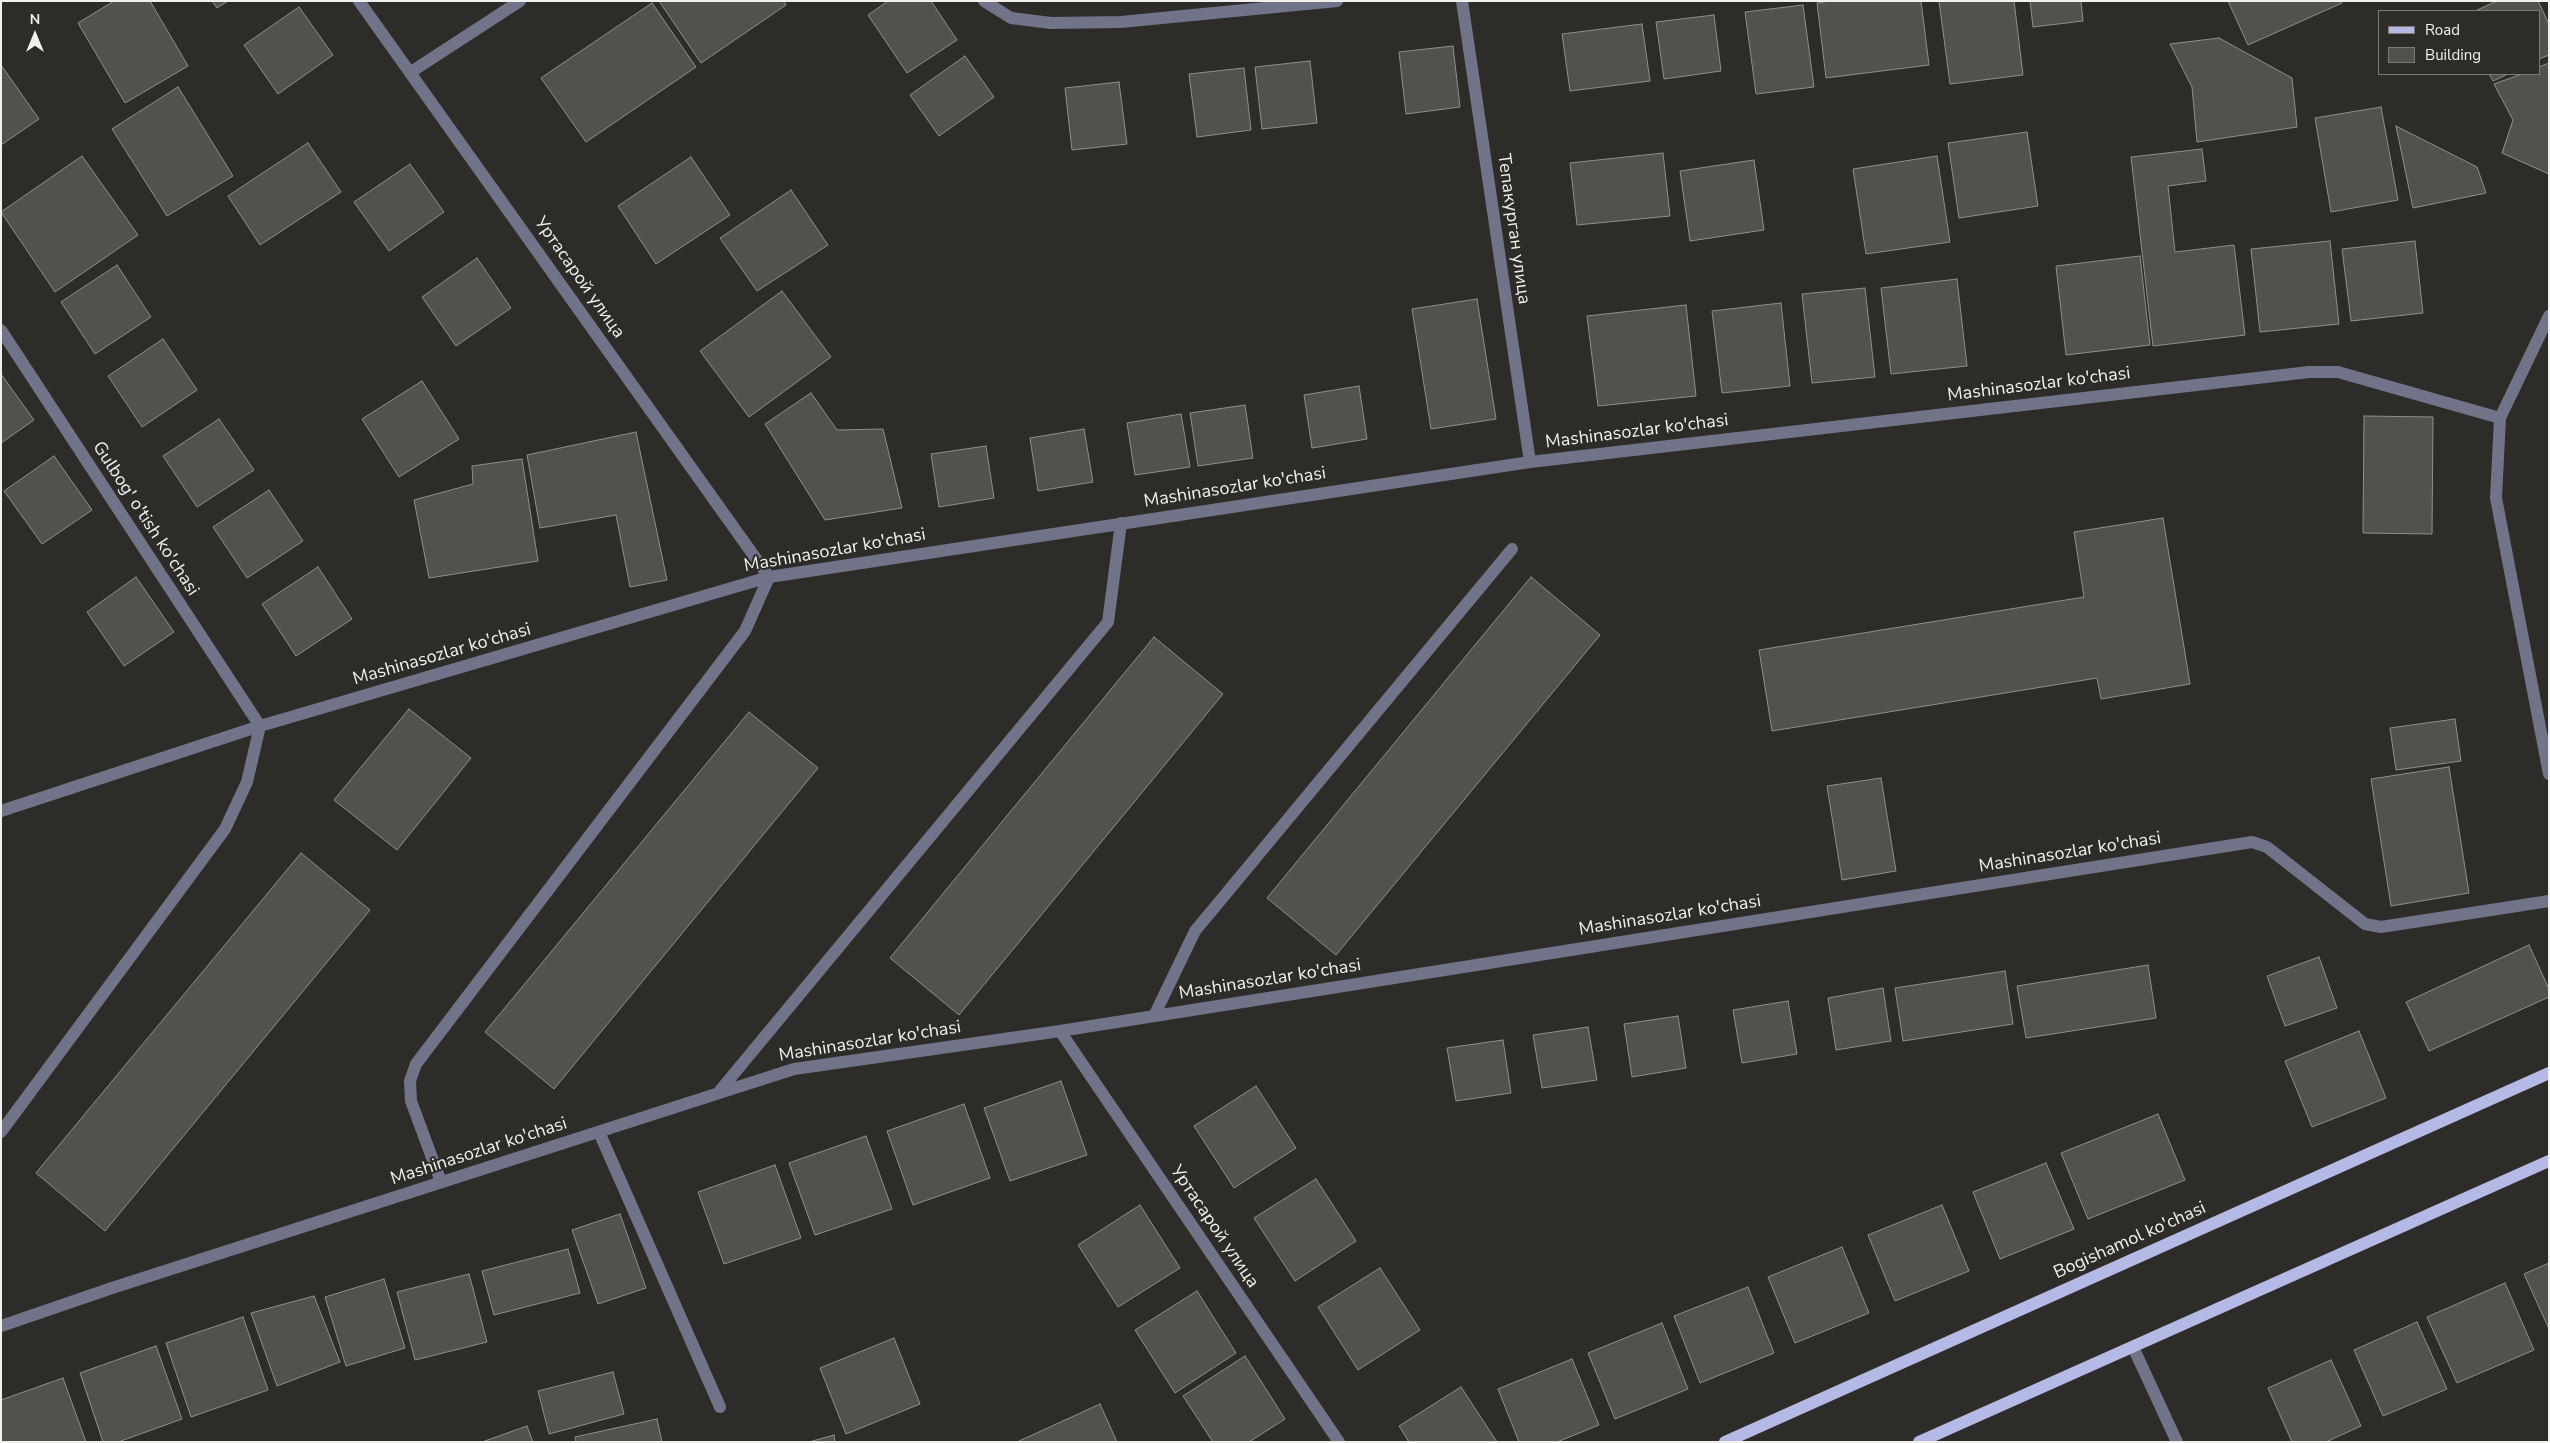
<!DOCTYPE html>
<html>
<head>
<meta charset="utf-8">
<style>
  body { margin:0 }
  #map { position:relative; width:2550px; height:1443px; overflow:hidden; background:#2d2c28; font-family:"Nunito Sans",sans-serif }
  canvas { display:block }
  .frame { position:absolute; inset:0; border:2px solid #f1f0ed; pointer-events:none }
  .legend { position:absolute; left:2378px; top:10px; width:162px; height:65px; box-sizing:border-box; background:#2d2c28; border:1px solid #7b7a77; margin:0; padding:6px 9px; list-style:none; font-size:15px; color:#f1f0ed }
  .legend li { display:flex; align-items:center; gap:10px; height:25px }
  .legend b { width:25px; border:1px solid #7b7a77 }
  .north { position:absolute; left:10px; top:10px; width:50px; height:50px; -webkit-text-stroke:4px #2d2c28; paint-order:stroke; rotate:0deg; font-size:14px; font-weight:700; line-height:20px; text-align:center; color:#f1f0ed }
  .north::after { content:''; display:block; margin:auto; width:18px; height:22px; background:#f1f0ed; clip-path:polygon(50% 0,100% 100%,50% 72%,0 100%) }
</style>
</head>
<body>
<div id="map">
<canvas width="2550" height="1443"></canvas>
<div class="frame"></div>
<ul class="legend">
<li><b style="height:6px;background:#b5b9e5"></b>Road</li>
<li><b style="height:14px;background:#53514d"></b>Building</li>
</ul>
<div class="north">N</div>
</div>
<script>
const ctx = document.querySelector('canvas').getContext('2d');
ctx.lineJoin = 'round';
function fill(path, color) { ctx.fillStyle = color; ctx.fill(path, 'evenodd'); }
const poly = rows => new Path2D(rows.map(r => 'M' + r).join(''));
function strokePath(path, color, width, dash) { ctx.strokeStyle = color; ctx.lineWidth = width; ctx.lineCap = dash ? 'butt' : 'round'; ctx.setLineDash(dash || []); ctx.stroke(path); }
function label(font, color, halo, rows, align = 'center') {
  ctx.font = font + ' "Nunito Sans",sans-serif'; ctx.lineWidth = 4; ctx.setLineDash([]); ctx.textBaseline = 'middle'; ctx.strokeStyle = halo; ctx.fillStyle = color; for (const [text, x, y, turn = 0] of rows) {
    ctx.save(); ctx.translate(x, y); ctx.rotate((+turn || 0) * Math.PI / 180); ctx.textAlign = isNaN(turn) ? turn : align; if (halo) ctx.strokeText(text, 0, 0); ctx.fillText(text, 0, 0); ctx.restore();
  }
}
const building = poly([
  [114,1,150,1,188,66,125,103,78,23,114,1],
  [212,1,228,1,217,8,212,1],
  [659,1,784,1,786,5,701,63,659,1],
  [888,1,931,1,957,40,907,73,868,15,888,1],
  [1830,1,1921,1,1929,65,1826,78,1817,3,1830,1],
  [1939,1,2014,1,2023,75,1950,84,1939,1],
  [2030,1,2081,1,2083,21,2033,27,2030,1],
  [2228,1,2341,1,2342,3,2248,45,2228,1],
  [2497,1,2538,1,2549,24,2549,55,2539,59,2539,11,2475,11,2497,1],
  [652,3,696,67,586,142,541,78,652,3],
  [1803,5,1814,87,1756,94,1745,12,1803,5],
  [299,7,333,55,278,94,244,45,299,7],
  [1714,15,1721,71,1664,79,1656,22,1714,15],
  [1642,24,1650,81,1570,91,1562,34,1642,24],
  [2219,38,2292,78,2297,127,2197,142,2192,87,2170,44,2219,38],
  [1453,46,1460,107,1406,114,1399,52,1453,46],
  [965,56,994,97,939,136,910,95,965,56],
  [1310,61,1317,123,1262,129,1255,67,1310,61],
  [2549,63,2549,174,2502,153,2513,120,2494,84,2522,74,2539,74,2539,67,2549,63],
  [1,65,39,119,1,145,1,65],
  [1244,68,1251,130,1197,137,1189,74,1244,68],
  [2489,74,2508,74,2493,81,2489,74],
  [1119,82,1127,144,1072,150,1065,88,1119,82],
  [178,87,233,176,167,216,112,129,178,87],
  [2381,107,2398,200,2331,212,2315,118,2381,107],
  [2396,126,2477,167,2486,193,2413,208,2396,126],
  [2027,132,2038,206,1959,218,1948,143,2027,132],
  [308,143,341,192,260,245,228,196,308,143],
  [2202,149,2206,181,2168,186,2175,252,2234,245,2245,335,2153,346,2131,157,2202,149],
  [1663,153,1670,216,1577,225,1570,163,1663,153],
  [82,156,138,235,55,292,1,212,82,156],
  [1937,156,1950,242,1866,254,1853,169,1937,156],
  [691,157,730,215,656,264,618,206,691,157],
  [1754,160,1764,230,1690,241,1680,171,1754,160],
  [410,164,444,212,389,251,354,202,410,164],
  [791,190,828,245,757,291,720,238,791,190],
  [2330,241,2339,324,2260,332,2251,249,2330,241],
  [2415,241,2423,313,2351,321,2342,249,2415,241],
  [2140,256,2150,345,2066,355,2056,266,2140,256],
  [477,258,511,308,456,346,422,297,477,258],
  [117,265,151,317,95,354,61,302,117,265],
  [1957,279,1967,366,1891,374,1881,288,1957,279],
  [1865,288,1875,377,1812,383,1802,294,1865,288],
  [782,291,831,357,749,417,700,351,782,291],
  [1477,299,1496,419,1431,429,1412,309,1477,299],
  [1781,303,1790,386,1722,393,1712,311,1781,303],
  [1686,305,1696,396,1598,406,1587,316,1686,305],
  [163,339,197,390,142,427,108,376,163,339],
  [1,374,34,420,1,443,1,374],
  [422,381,459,439,399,477,362,419,422,381],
  [1359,386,1367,439,1312,448,1304,395,1359,386],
  [811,393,837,430,883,429,902,508,825,520,765,424,811,393],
  [1245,405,1253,458,1198,466,1190,413,1245,405],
  [1181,414,1190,467,1135,475,1127,423,1181,414],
  [2364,416,2433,417,2432,534,2363,533,2364,416],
  [219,419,254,470,197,507,163,456,219,419],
  [1084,429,1093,482,1038,491,1030,438,1084,429],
  [636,432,667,580,630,587,616,515,540,528,527,455,636,432],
  [986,446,994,498,939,507,931,454,986,446],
  [54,456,92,510,42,544,4,491,54,456],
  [522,459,538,561,429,578,414,500,473,484,472,466,522,459],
  [269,490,303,541,247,578,213,527,269,490],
  [2163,518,2190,684,2101,699,2097,678,1772,731,1759,650,2084,597,2074,532,2163,518],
  [318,567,352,619,296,656,262,604,318,567],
  [136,577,174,632,124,666,87,612,136,577],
  [1531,577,1600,635,1336,955,1267,898,1531,577],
  [1154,637,1223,694,959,1015,890,958,1154,637],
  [409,709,471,758,397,850,334,800,409,709],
  [749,712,818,768,554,1089,485,1032,749,712],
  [2455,719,2461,761,2396,770,2390,728,2455,719],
  [2449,767,2469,893,2391,906,2371,779,2449,767],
  [1881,778,1896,871,1842,880,1827,786,1881,778],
  [301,853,370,910,105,1231,36,1173,301,853],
  [2529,945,2549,989,2549,997,2429,1051,2406,1002,2529,945],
  [2319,957,2337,1008,2285,1026,2267,976,2319,957],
  [2148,965,2156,1018,2026,1038,2017,986,2148,965],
  [2005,971,2013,1024,1903,1041,1895,988,2005,971],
  [1883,988,1891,1041,1836,1050,1828,998,1883,988],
  [1788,1001,1797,1054,1742,1063,1733,1010,1788,1001],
  [1678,1016,1686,1068,1632,1077,1624,1024,1678,1016],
  [1588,1027,1597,1080,1542,1088,1533,1035,1588,1027],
  [2359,1031,2386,1098,2312,1127,2285,1061,2359,1031],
  [1503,1040,1511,1093,1456,1101,1447,1048,1503,1040],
  [1061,1081,1087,1155,1010,1181,984,1108,1061,1081],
  [1256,1086,1296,1148,1234,1188,1194,1126,1256,1086],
  [964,1104,990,1178,913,1205,887,1131,964,1104],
  [2158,1114,2185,1180,2088,1219,2061,1153,2158,1114],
  [866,1136,892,1209,815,1235,789,1163,866,1136],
  [2046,1163,2074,1229,2000,1259,1973,1192,2046,1163],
  [775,1165,801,1238,724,1264,698,1192,775,1165],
  [1316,1179,1356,1241,1295,1281,1254,1218,1316,1179],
  [1140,1205,1180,1268,1118,1307,1078,1245,1140,1205],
  [1942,1205,1969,1271,1895,1301,1868,1235,1942,1205],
  [620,1214,646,1288,598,1304,572,1230,620,1214],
  [1842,1247,1869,1313,1795,1343,1768,1277,1842,1247],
  [568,1249,580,1293,494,1315,482,1271,568,1249],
  [2549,1263,2549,1329,2524,1274,2549,1263],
  [1380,1268,1420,1330,1358,1370,1318,1307,1380,1268],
  [469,1274,487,1342,415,1360,397,1292,469,1274],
  [384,1279,405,1348,346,1366,325,1297,384,1279],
  [2505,1283,2534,1350,2457,1383,2427,1317,2505,1283],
  [1748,1287,1774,1353,1700,1383,1674,1316,1748,1287],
  [1197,1291,1236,1353,1175,1393,1135,1330,1197,1291],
  [314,1296,340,1362,277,1386,251,1313,314,1296],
  [243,1317,268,1390,191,1417,166,1343,243,1317],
  [2417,1322,2447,1389,2383,1416,2354,1350,2417,1322],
  [1662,1323,1688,1389,1615,1419,1588,1353,1662,1323],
  [894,1338,920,1404,846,1434,820,1368,894,1338],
  [156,1346,182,1419,118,1442,103,1442,80,1373,156,1346],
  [1245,1356,1285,1419,1249,1442,1213,1442,1183,1396,1245,1356],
  [1572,1359,1599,1425,1557,1442,1519,1442,1498,1389,1572,1359],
  [2331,1360,2361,1426,2326,1442,2292,1442,2268,1388,2331,1360],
  [613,1372,624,1414,549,1434,538,1391,613,1372],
  [63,1378,86,1442,1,1442,1,1400,63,1378],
  [1461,1387,1497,1442,1409,1442,1399,1426,1461,1387],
  [1100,1404,1117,1442,1017,1442,1100,1404],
  [657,1419,662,1442,576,1442,575,1437,657,1419],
  [527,1426,533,1442,482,1442,527,1426],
  [834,1435,835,1442,809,1442,834,1435]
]);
fill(building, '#53514d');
strokePath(building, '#918f8a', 1);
strokePath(poly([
  [359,1,769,577,745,631,416,1064,410,1081,411,1101,441,1182],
  [984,1,1011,18,1051,23,1121,22,1337,1],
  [1462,1,1530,462],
  [411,72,520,1],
  [2549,316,2500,418,2496,498,2549,774],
  [1,330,260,726,247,782,225,829,1,1132],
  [1,811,260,726,769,577,1530,462,2309,372,2338,372,2500,418],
  [1154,1016,1195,931,1512,549],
  [1060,1031,1339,1442],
  [718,1093,1108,622,1121,523],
  [599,1132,720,1407],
  [1,1326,112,1288,794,1069,1060,1031,2252,842,2267,847,2365,924,2381,927,2549,901],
  [2133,1347,2177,1442]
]), '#717388', 12);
strokePath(poly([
  [1725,1442,2549,1073],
  [1919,1442,2549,1161]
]), '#b5b9e5', 12);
label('18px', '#f1f0ed', '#2d2c28', [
  ["Тепакурган улица",1513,229,82],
  ["Уртасарой улица",579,278,55],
  ["Mashinasozlar ko'chasi",2039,385,-7],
  ["Mashinasozlar ko'chasi",1637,432,-7],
  ["Mashinasozlar ko'chasi",1235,488,-9],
  ["Gulbog' o'tish ko'chasi",145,519,57],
  ["Mashinasozlar ko'chasi",835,551,-10],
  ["Mashinasozlar ko'chasi",442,655,-16],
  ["Mashinasozlar ko'chasi",2070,853,-9],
  ["Mashinasozlar ko'chasi",1670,916,-9],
  ["Mashinasozlar ko'chasi",1270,980,-9],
  ["Mashinasozlar ko'chasi",870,1042,-9],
  ["Mashinasozlar ko'chasi",479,1152,-18],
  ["Уртасарой улица",1214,1227,56],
  ["Bogishamol ko'chasi",2130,1241,-24]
]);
</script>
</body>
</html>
